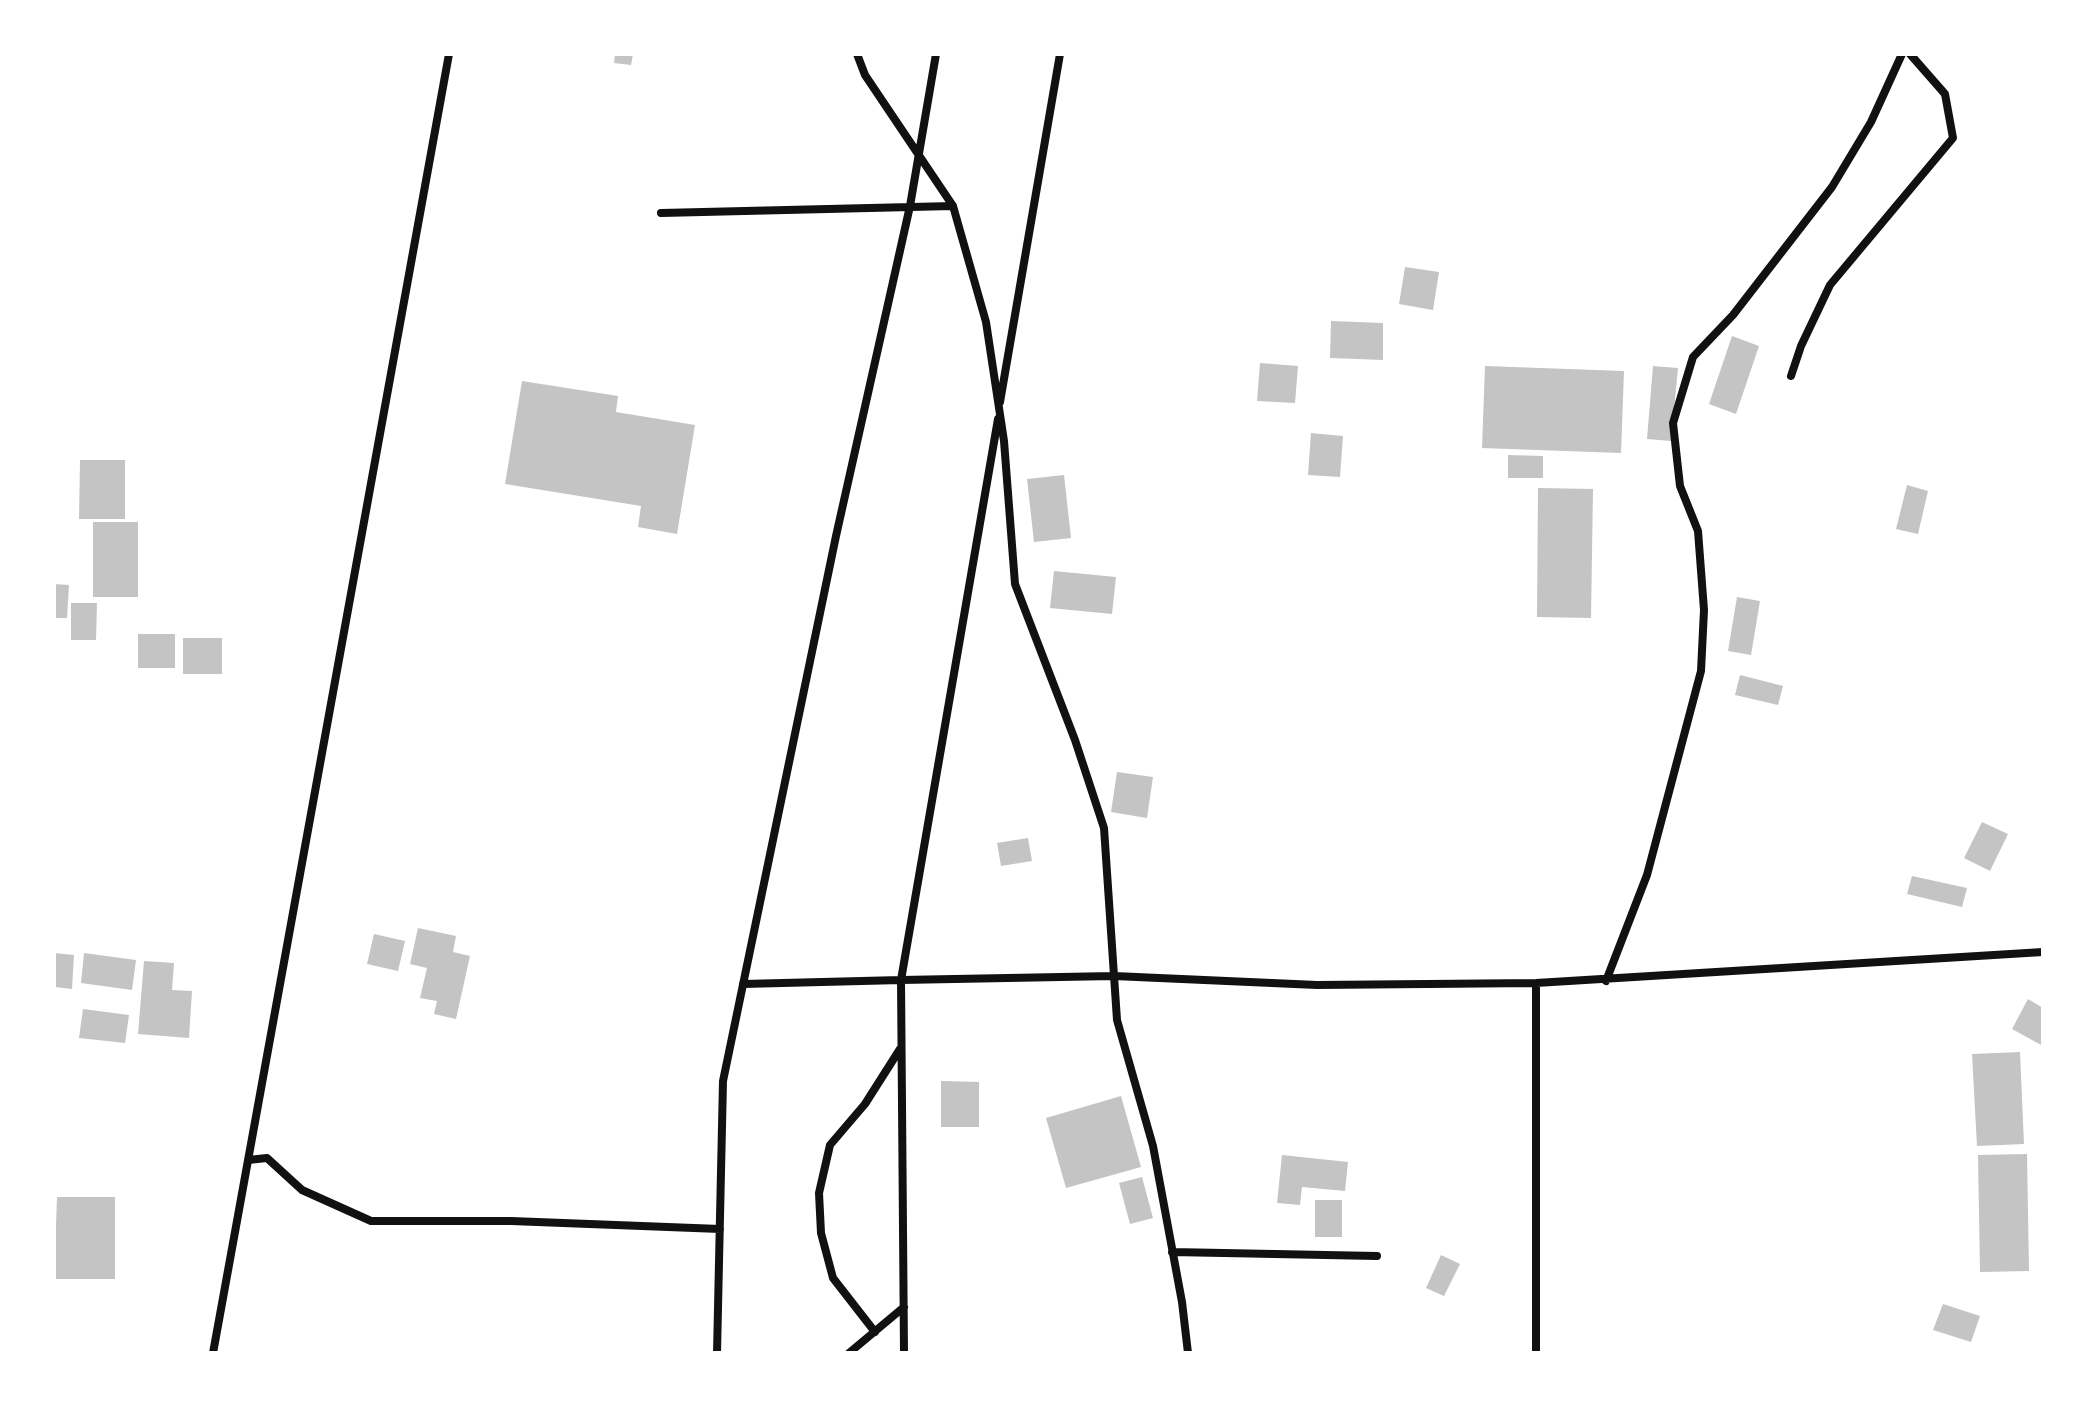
<!DOCTYPE html>
<html>
<head>
<meta charset="utf-8">
<style>
  body { margin:0 }
  #map { position:relative; width:2097px; height:1407px; overflow:hidden; background:#fff; font-family:"Asap Condensed",sans-serif }
  canvas { display:block }
  .frame { position:absolute; inset:0; border:56px solid #fff; pointer-events:none }
</style>
</head>
<body>
<div id="map">
<canvas width="2097" height="1407"></canvas>
<div class="frame"></div>
</div>
<script>
const ctx = document.querySelector('canvas').getContext('2d');
ctx.lineJoin = 'round';
function fill(path, color) { ctx.fillStyle = color; ctx.fill(path, 'evenodd'); }
const poly = rows => new Path2D(rows.map(r => 'M' + r).join(''));
function strokePath(path, color, width, dash) { ctx.strokeStyle = color; ctx.lineWidth = width; ctx.lineCap = dash ? 'butt' : 'round'; ctx.setLineDash(dash || []); ctx.stroke(path); }
fill(poly([
  [615,54,633,54,631,65,614,63],
  [1405,267,1439,272,1433,310,1399,304],
  [1331,321,1383,323,1383,360,1330,358],
  [1732,336,1759,346,1736,414,1709,404],
  [1260,363,1298,366,1295,403,1257,401],
  [1485,366,1624,371,1621,453,1482,448],
  [1653,366,1678,368,1671,441,1647,439],
  [522,381,618,396,616,412,695,425,677,534,638,527,641,506,505,484],
  [1311,433,1343,436,1340,477,1308,475],
  [1508,455,1543,456,1543,478,1508,478],
  [80,460,125,460,125,519,79,519],
  [1064,475,1071,538,1034,542,1027,479],
  [1907,485,1928,491,1918,534,1896,529],
  [1538,488,1593,489,1591,618,1537,617],
  [93,522,138,522,138,597,93,597],
  [1054,571,1116,577,1112,614,1050,608],
  [54,584,69,585,67,618,54,618],
  [1737,597,1760,601,1751,655,1728,651],
  [71,603,97,603,96,640,71,640],
  [138,634,175,634,175,668,138,668],
  [183,638,222,638,222,674,183,674],
  [1740,675,1783,686,1778,705,1735,695],
  [1117,772,1153,777,1147,818,1111,812],
  [1982,822,2008,834,1990,871,1964,858],
  [1028,838,1032,861,1001,866,997,843],
  [1912,876,1967,888,1962,907,1907,894],
  [418,928,456,936,453,952,470,956,456,1019,434,1014,437,1001,420,998,427,968,410,964],
  [374,934,405,941,398,971,367,964],
  [54,953,74,955,72,989,54,987],
  [84,953,136,960,132,990,81,983],
  [144,961,174,963,172,990,192,991,189,1038,138,1034],
  [2028,999,2043,1008,2043,1046,2012,1029],
  [83,1009,129,1015,125,1043,79,1038],
  [2020,1052,2024,1144,1977,1146,1972,1054],
  [941,1081,979,1082,979,1127,941,1127],
  [1121,1096,1141,1167,1066,1188,1046,1118],
  [2027,1154,2029,1271,1980,1272,1978,1155],
  [1282,1155,1348,1162,1345,1191,1302,1187,1300,1205,1277,1203],
  [1142,1177,1153,1218,1130,1224,1119,1183],
  [57,1197,115,1197,115,1279,54,1279],
  [1315,1200,1342,1200,1342,1237,1315,1237],
  [1441,1255,1460,1264,1444,1296,1426,1288],
  [1943,1304,1980,1316,1971,1342,1933,1330]
]), '#c4c4c4');
strokePath(poly([
  [857,54,865,75,953,206,986,322,1004,441,1015,584,1075,740,1104,828,1117,1020,1153,1146,1182,1302,1188,1353],
  [661,213,953,206],
  [1791,376,1801,346,1830,285,1953,138,1945,94,1910,54],
  [1000,402,1060,54],
  [1606,981,1647,875,1701,671,1704,610,1698,531,1680,486,1673,423,1693,357,1733,315,1832,187,1871,122,1902,54],
  [1536,983,1536,1353],
  [743,984,901,980,998,419],
  [248,1160,267,1158,302,1190,371,1221,511,1221,720,1229],
  [1172,1252,1377,1256],
  [875,1332,833,1278,821,1233,819,1193,830,1145,865,1104,900,1049],
  [213,1353,449,54],
  [717,1353,723,1081,836,536,910,206,936,54],
  [849,1353,904,1307],
  [904,1353,901,980,1114,976,1317,985,1536,983,2043,952]
]), '#111', 8);
</script>
</body>
</html>
